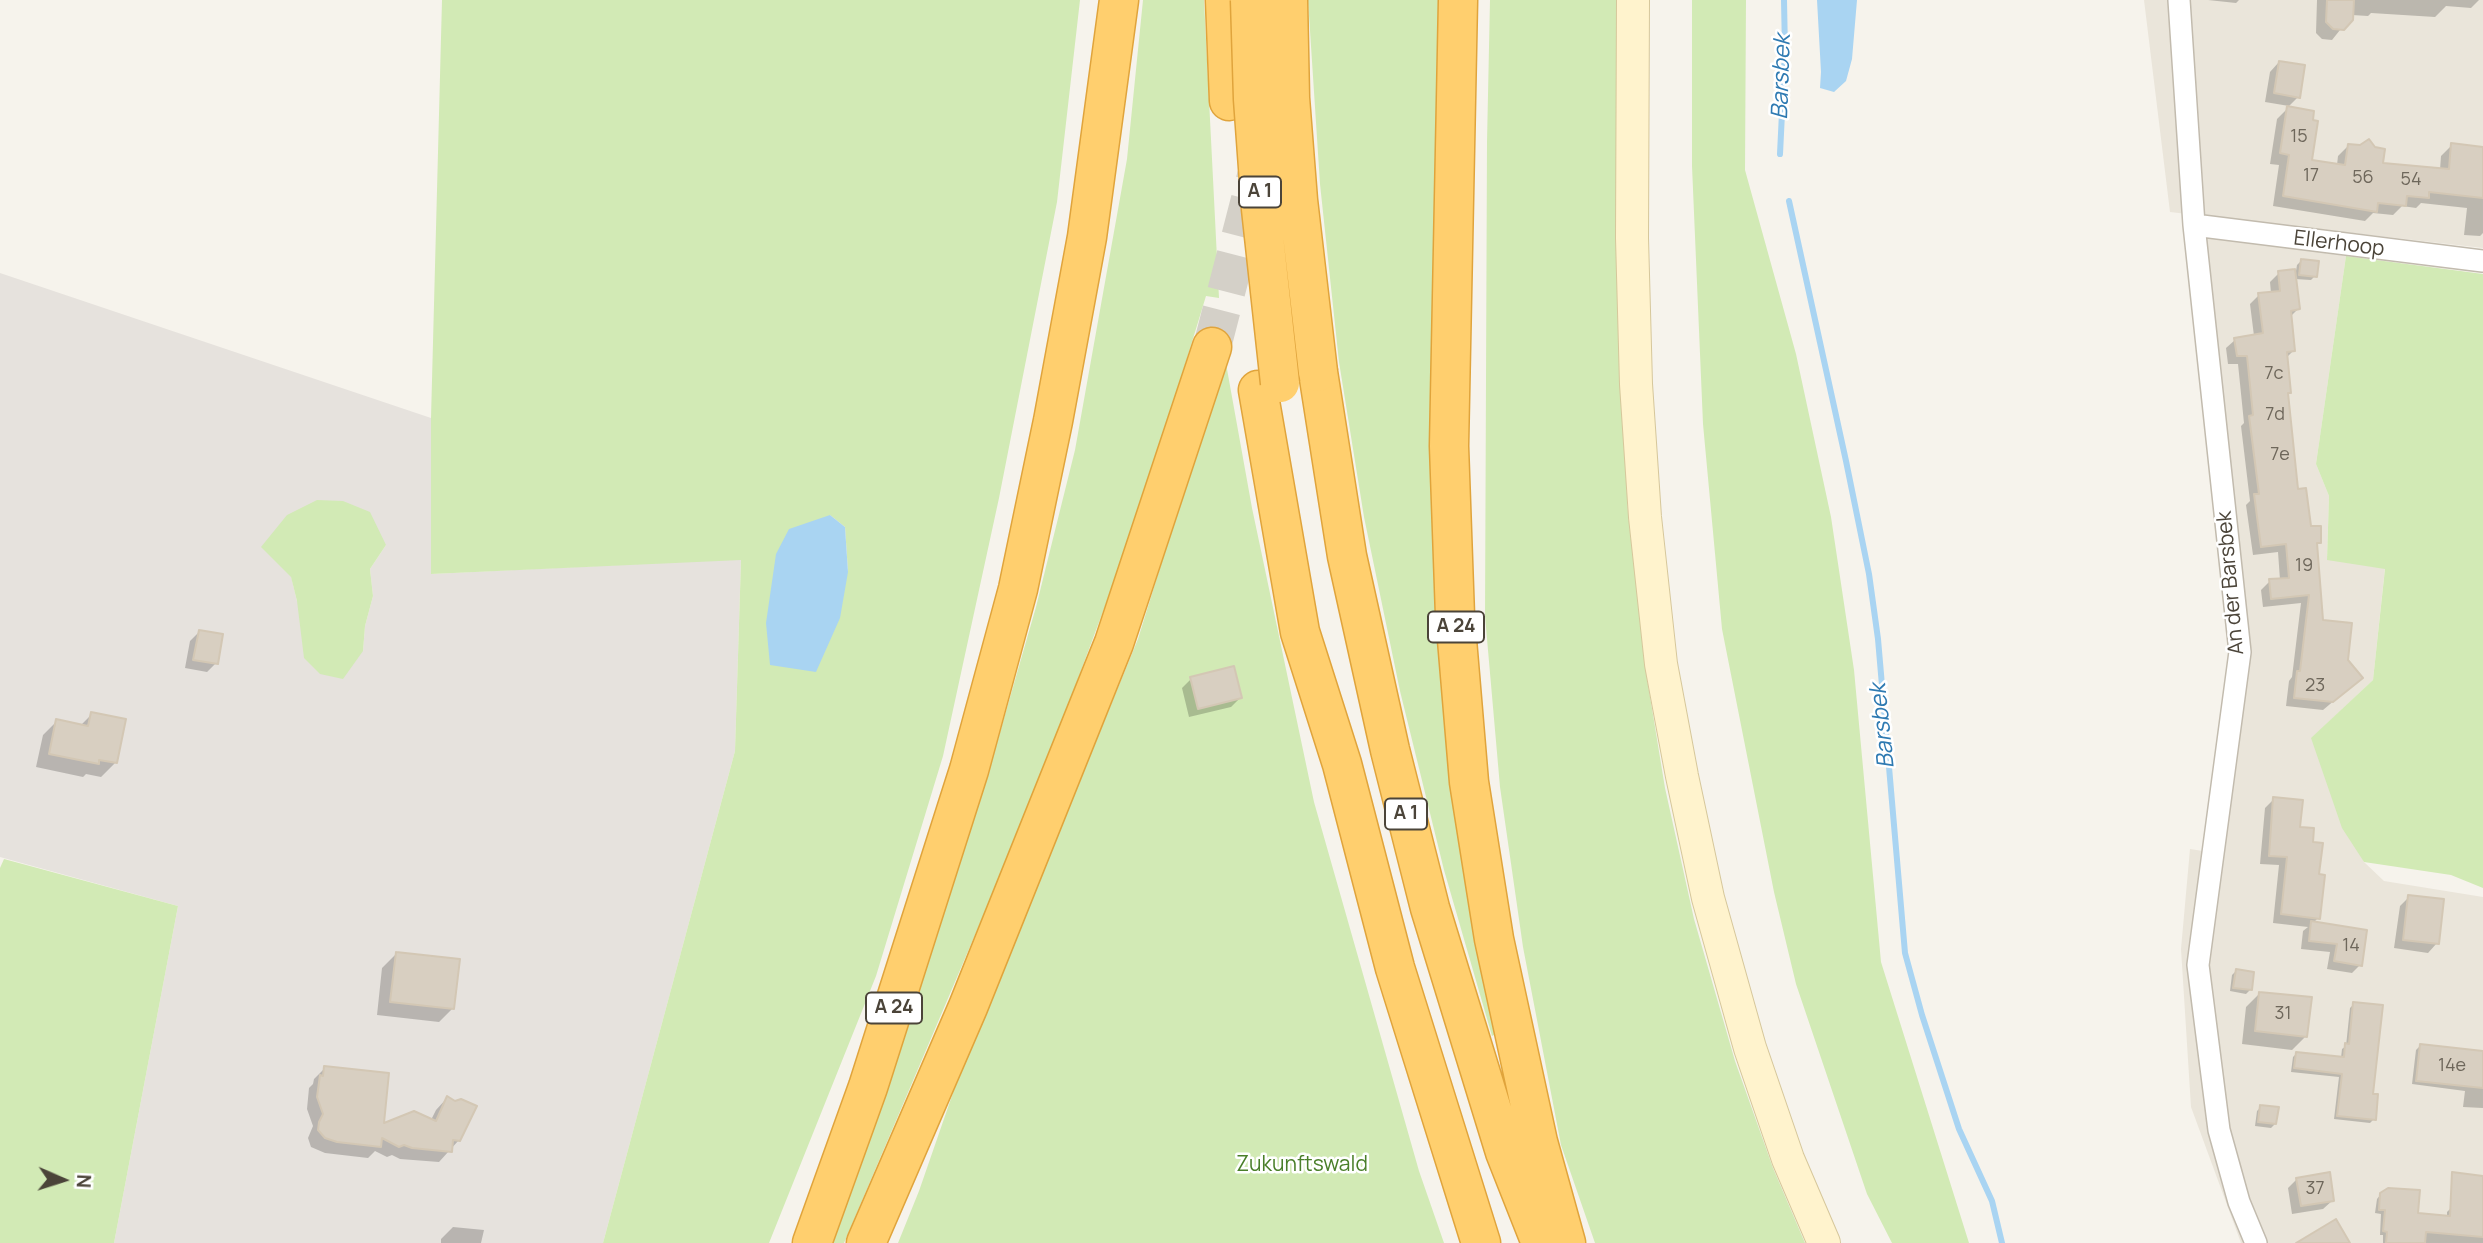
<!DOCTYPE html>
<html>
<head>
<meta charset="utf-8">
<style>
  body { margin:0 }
  #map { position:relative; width:2483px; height:1243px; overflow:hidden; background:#f6f3ec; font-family:Manrope,sans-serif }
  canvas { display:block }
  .north { position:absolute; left:28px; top:1145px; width:70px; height:70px; -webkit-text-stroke:5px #fff; paint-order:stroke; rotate:93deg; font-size:19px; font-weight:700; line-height:28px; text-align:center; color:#4b4439 }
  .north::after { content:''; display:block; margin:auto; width:24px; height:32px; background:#4b4439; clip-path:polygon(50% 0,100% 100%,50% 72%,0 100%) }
</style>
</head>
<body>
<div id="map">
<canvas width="2483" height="1243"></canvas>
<div class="north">N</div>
</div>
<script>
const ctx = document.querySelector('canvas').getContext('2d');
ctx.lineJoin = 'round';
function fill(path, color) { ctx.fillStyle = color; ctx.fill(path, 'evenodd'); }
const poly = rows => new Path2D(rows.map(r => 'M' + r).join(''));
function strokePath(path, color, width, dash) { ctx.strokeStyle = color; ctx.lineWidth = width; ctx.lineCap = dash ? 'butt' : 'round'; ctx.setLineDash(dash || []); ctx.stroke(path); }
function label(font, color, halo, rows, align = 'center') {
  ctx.font = font + ' Manrope,sans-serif'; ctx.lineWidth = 5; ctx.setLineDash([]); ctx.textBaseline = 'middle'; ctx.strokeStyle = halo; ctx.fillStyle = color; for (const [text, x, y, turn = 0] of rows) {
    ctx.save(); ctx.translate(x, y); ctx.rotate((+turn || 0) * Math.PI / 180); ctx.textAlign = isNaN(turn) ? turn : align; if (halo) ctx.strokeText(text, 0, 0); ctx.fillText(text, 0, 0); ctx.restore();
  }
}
fill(poly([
  [2144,0,2483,0,2483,248,2170,212],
  [2206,236,2346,256,2316,464,2329,496,2327,559,2385,568,2373,680,2312,738,2364,862,2384,881,2483,897,2483,1243,2241,1243,2191,1107,2181,949,2190,849,2222,854,2250,647]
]), '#eae5da');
fill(poly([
  [0,273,431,418,431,574,741,559,735,751,603,1243,114,1243,178,906,0,857],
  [386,545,370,569,373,596,365,626,363,651,297,601,291,576]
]), '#e6e2dd');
fill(poly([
  [442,0,1080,0,1057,202,999,498,943,756,876,976,769,1243,603,1243,735,751,741,560,431,574,431,418],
  [830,515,845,527,848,572],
  [1143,0,1204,0,1219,298,1206,296,1141,509,1037,789,844,1243,821,1243,988,774,1036,607,1075,450,1127,159],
  [1308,0,1442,0,1438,210,1498,1033,1492,1036,1444,870,1400,691,1364,517,1339,362,1320,184],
  [1490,0,1620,0,1621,379,1628,513,1646,672,1665,788,1694,919,1735,1061,1773,1168,1805,1243,1595,1243,1561,1145,1523,947,1500,787,1485,616,1487,142],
  [1692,0,1746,0,1745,170,1796,354,1831,517,1854,670,1881,962,1969,1243,1892,1243,1867,1194,1796,984,1774,892,1722,629,1703,424,1692,166],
  [2346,256,2483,274,2483,888,2451,875,2364,862,2342,828,2311,738,2373,680,2385,569,2327,560,2329,496,2316,464],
  [1225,358,1252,508,1314,802,1419,1171,1444,1243,898,1243,919,1191,963,1064,1138,639],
  [317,500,343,501,370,512,386,545,370,569,373,596,365,626,363,651,343,679,320,674,304,658,297,601,291,577,261,547,287,515],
  [4,859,178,906,114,1243,0,1243,0,868]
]), '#d2eab5');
fill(poly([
  [1817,0,1857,0,1852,59,1846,81,1834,92,1820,88,1821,72],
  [830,515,845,527,848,572,840,618,816,672,770,665,766,623,776,554,789,529]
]), '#a9d4f2');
fill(poly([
  [2208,0,2239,0,2236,3],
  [2317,0,2479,0,2471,8,2446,6,2435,17,2371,13,2368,16,2352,15,2332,40,2322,39,2316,33],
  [2279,62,2298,97,2289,106,2265,102,2270,72],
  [2288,108,2310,161,2337,165,2338,156,2349,145,2381,164,2440,170,2441,156,2452,145,2483,148,2483,233,2480,236,2464,235,2467,208,2421,203,2416,208,2402,206,2393,215,2373,213,2365,221,2273,206,2279,165,2270,164,2277,119],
  [2301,261,2315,276,2311,280,2295,279,2298,309,2290,317,2293,351,2286,358,2290,392,2286,396,2297,491,2309,527,2319,542,2316,545,2322,622,2346,660,2361,678,2323,710,2286,706,2289,681,2292,677,2301,603,2263,607,2261,590,2270,581,2280,580,2278,552,2253,555,2246,505,2250,501,2241,426,2244,423,2238,364,2228,364,2226,348,2235,340,2254,336,2250,304,2259,295,2271,293,2270,282,2279,273,2296,271,2297,265],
  [199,632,216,663,207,672,185,668,190,641],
  [1191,679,1240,698,1231,707,1189,717,1182,688],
  [92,714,115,763,101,777,86,774,83,777,36,767,43,735,57,721,80,726],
  [2274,799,2311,844,2317,875,2318,918,2313,923,2365,931,2360,965,2352,973,2327,969,2330,952,2301,949,2303,931,2308,927,2273,923,2279,865,2260,864,2265,808],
  [2409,897,2437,943,2428,953,2394,948,2400,906],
  [396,954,453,1008,439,1022,377,1015,382,968],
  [2236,971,2250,990,2246,994,2230,991,2232,975],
  [2260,993,2306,1036,2292,1050,2242,1044,2246,1007],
  [2354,1004,2374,1119,2370,1123,2334,1119,2339,1077,2291,1072,2293,1057,2297,1053,2341,1058,2342,1049,2346,1046,2350,1008],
  [2420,1046,2483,1053,2483,1108,2463,1107,2465,1091,2412,1084,2416,1050],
  [325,1068,382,1125,431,1120,436,1110,447,1098,459,1140,439,1162,400,1159,392,1155,387,1157,375,1151,368,1158,325,1153,311,1147,308,1138,313,1126,307,1109,309,1088,313,1084,314,1079],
  [2261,1107,2275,1124,2271,1128,2255,1126,2257,1111],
  [2297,1179,2333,1200,2323,1209,2292,1214,2288,1188],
  [2381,1194,2416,1215,2447,1217,2447,1212,2451,1208,2483,1211,2483,1243,2383,1243,2383,1235,2380,1235,2381,1214,2375,1213,2377,1199],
  [453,1227,484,1230,481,1243,441,1243,441,1239]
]), '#0003');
strokePath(poly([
  [1780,154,1785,51,1784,0],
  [1789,201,1846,461,1869,574,1878,639,1905,953,1922,1015,1959,1129,1992,1201,2002,1243]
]), '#a9d4f2', 6);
const building = poly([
  [2327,0,2354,0,2353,20,2344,30,2333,29,2326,22,2327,0],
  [2279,61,2305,65,2300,98,2274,93,2279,61],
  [2287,106,2314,111,2313,120,2318,121,2312,160,2345,165,2348,144,2360,145,2369,139,2375,147,2385,149,2383,163,2449,169,2451,143,2483,147,2483,198,2429,192,2429,198,2407,196,2406,206,2378,203,2377,212,2283,196,2289,155,2280,153,2287,106],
  [2301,259,2319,261,2317,277,2299,275,2301,259],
  [2295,269,2300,309,2291,311,2295,351,2287,352,2291,393,2288,393,2298,489,2306,488,2311,526,2321,526,2321,543,2317,543,2323,620,2352,623,2348,660,2363,678,2333,702,2294,698,2297,671,2300,671,2309,595,2271,599,2269,579,2289,578,2286,544,2261,547,2254,494,2259,494,2249,416,2253,415,2247,356,2237,356,2234,338,2263,333,2258,293,2280,291,2278,271,2295,269],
  [199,630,223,634,218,664,193,660,199,630],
  [1234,666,1242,698,1198,709,1190,677,1234,666],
  [91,712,126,719,117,763,99,760,99,764,49,754,56,719,88,726,91,712],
  [2273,797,2303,800,2300,827,2314,828,2313,842,2323,843,2319,874,2325,875,2320,919,2281,914,2287,857,2269,856,2273,797],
  [2408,895,2444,899,2439,944,2403,940,2408,895],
  [2311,921,2367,930,2362,966,2334,961,2337,944,2309,941,2311,921],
  [396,952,460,959,454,1009,390,1002,396,952],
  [2236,969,2254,972,2252,990,2233,988,2236,969],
  [2259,992,2312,997,2307,1037,2255,1031,2259,992],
  [2353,1002,2383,1005,2373,1094,2378,1094,2376,1120,2337,1116,2342,1074,2294,1068,2296,1052,2344,1057,2345,1043,2349,1044,2353,1002],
  [2420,1044,2483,1051,2483,1088,2416,1081,2420,1044],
  [324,1066,389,1073,384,1123,414,1111,436,1121,447,1096,455,1101,461,1099,477,1106,460,1141,453,1140,452,1152,412,1148,404,1145,399,1147,382,1138,381,1147,337,1142,325,1138,318,1130,319,1122,323,1114,317,1097,320,1075,323,1076,324,1066],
  [2260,1105,2279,1107,2276,1124,2258,1122,2260,1105],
  [2330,1172,2334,1201,2301,1206,2296,1178,2330,1172],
  [2452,1172,2483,1176,2483,1237,2426,1232,2425,1243,2386,1243,2387,1232,2383,1231,2385,1210,2379,1210,2380,1193,2388,1188,2420,1190,2418,1213,2450,1216,2452,1172],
  [2336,1219,2350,1243,2296,1243,2336,1219]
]);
fill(building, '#d8cfc1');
strokePath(building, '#d3c7b4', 2);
strokePath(poly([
  [1212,347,1256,176]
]), '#d4d0c8', 38, [38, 19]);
const street = poly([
  [2179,0,2194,225,2240,652,2198,965,2219,1130,2239,1202,2256,1243],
  [2194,225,2483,261]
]);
const secondary = poly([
  [1633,0,1632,238,1636,384,1645,517,1661,664,1682,776,1708,898,1750,1048,1788,1159,1824,1243]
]);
const highway = poly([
  [1225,0,1229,101],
  [1458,0,1449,446,1455,616,1469,782,1494,939,1538,1142,1566,1243],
  [1318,372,1347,556,1390,750,1430,908,1505,1152,1541,1243],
  [1258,390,1300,632,1342,764,1395,968,1481,1243],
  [812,1243,868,1087,969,770,1018,589,1053,421,1087,237,1119,0],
  [866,1243,968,1007,1114,643,1212,347]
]);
strokePath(street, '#c2bbae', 24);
strokePath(secondary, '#d6c79b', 34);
strokePath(highway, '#e0a43c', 41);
strokePath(street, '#fff', 21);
strokePath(secondary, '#fff3cd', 32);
strokePath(highway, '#ffcf6e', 38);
const highwayBridge = poly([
  [1250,0,1253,99,1261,209,1280,383],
  [1288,0,1290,98,1298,200,1318,372]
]);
strokePath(highwayBridge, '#e0a43c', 41, []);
strokePath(highwayBridge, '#ffcf6e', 38);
label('18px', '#6e675b', null, [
  ["15",2299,137],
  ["17",2311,176],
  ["56",2363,178],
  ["54",2411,180],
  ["7c",2274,374],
  ["7d",2275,415],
  ["7e",2280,455],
  ["19",2304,566],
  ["23",2315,686],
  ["14",2351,946],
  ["31",2283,1014],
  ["14e",2452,1066],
  ["37",2315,1189]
]);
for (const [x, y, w] of [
  [1260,192,42],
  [1456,627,56],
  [1406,814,42],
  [894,1008,56]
]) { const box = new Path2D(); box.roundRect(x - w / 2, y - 15.5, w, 31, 5); ctx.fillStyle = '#fff'; ctx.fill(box); strokePath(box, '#4b4439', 2); }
label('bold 19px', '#4b4439', null, [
  ["A 1",1260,192],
  ["A 24",1456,627],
  ["A 1",1406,814],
  ["A 24",894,1008]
]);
label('21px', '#4b4439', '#fff', [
  ["Ellerhoop",2339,244,7],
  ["An der Barsbek",2231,583,-95]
]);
label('21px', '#4a7f2a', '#fff', [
  ["Zukunftswald",1302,1165]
]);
label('italic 23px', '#2e7ab2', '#fff', [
  ["Barsbek",1782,77,-88],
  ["Barsbek",1883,726,-96]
]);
</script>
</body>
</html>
